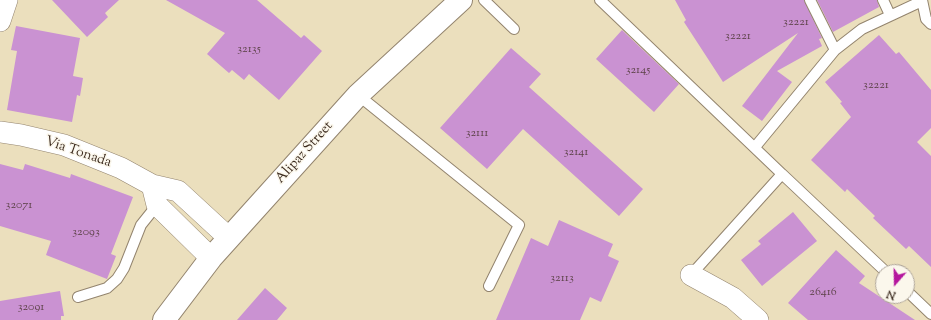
<!DOCTYPE html>
<html>
<head>
<meta charset="utf-8">
<style>
  body { margin:0 }
  #map { position:relative; width:931px; height:320px; overflow:hidden; background:#ebdfbd; font-family:"Sorts Mill Goudy",serif }
  canvas { display:block }
  .north { position:absolute; left:875px; top:264px; width:40px; height:40px; box-sizing:border-box; background:#fbf7ec; border:1px solid #aea59a; border-radius:50%; rotate:200deg; font-size:11px; font-weight:700; line-height:16px; text-align:center; color:#3b2a1e }
  .north::after { content:''; display:block; margin:auto; width:14px; height:18px; background:#b5179e; clip-path:polygon(50% 0,100% 100%,50% 72%,0 100%) }
</style>
</head>
<body>
<div id="map">
<canvas width="931" height="320"></canvas>
<div class="north">N</div>
</div>
<script>
const ctx = document.querySelector('canvas').getContext('2d');
ctx.lineJoin = 'round';
function fill(path, color) { ctx.fillStyle = color; ctx.fill(path, 'evenodd'); }
const poly = rows => new Path2D(rows.map(r => 'M' + r).join(''));
function strokePath(path, color, width, dash) { ctx.strokeStyle = color; ctx.lineWidth = width; ctx.lineCap = dash ? 'butt' : 'round'; ctx.setLineDash(dash || []); ctx.stroke(path); }
function label(font, color, halo, rows, align = 'center') {
  ctx.font = font + ' "Sorts Mill Goudy",serif'; ctx.lineWidth = 3; ctx.setLineDash([]); ctx.textBaseline = 'middle'; ctx.strokeStyle = halo; ctx.fillStyle = color; for (const [text, x, y, turn = 0] of rows) {
    ctx.save(); ctx.translate(x, y); ctx.rotate((+turn || 0) * Math.PI / 180); ctx.textAlign = isNaN(turn) ? turn : align; if (halo) ctx.strokeText(text, 0, 0); ctx.fillText(text, 0, 0); ctx.restore();
  }
}
fill(poly([
  [52,0,119,0,105,13,108,17,87,37],
  [166,0,257,0,301,38,304,35,322,51,279,100,249,74,244,80,232,70,229,73,207,54,225,33],
  [675,0,804,0,822,38,819,39,822,46,777,71,792,82,762,121,742,106,798,33,723,82,684,22,686,20],
  [817,0,877,0,879,7,833,32],
  [16,26,80,38,73,76,83,78,80,96,77,95,72,122,7,110,17,51,11,50],
  [622,30,679,84,654,112,596,59],
  [879,35,896,54,899,52,931,90,931,128,917,142,931,156,931,267,909,246,906,249,873,218,875,216,847,189,845,192,811,160,851,117,840,103,842,102,825,82],
  [511,48,541,74,529,87,643,189,619,216,523,129,487,169,440,128],
  [0,164,23,170,25,164,70,178,71,174,133,197,111,254,116,256,107,279,46,255,51,241,0,226],
  [793,212,817,241,762,286,741,260,761,244,758,241],
  [559,220,613,244,608,256,619,261,601,302,590,297,580,320,496,320,531,238,548,246],
  [836,250,865,276,859,283,915,320,808,320,788,303],
  [265,288,287,308,277,320,237,320],
  [60,291,64,316,61,316,61,320,0,320,0,301]
]), '#ca92d2');
const lane = poly([
  [484,0,514,29],
  [600,0,782,174,691,275],
  [810,0,835,50],
  [883,0,890,15],
  [922,0,926,19,931,24],
  [358,95,519,225,489,286],
  [755,147,835,50,862,29,922,1],
  [782,174,886,272],
  [907,291,931,314],
  [78,297,107,288,117,279,124,268,141,225,157,205]
]);
const street = poly([
  [0,21,7,0],
  [0,132,21,135,64,145,121,168,152,185,178,191,229,238],
  [152,185,157,205,211,258],
  [691,275,733,298,758,320]
]);
const secondary = poly([
  [164,320,211,258,358,95,461,0]
]);
strokePath(lane, '#93846e', 12);
strokePath(street, '#93846e', 22);
strokePath(secondary, '#93846e', 24);
strokePath(lane, '#fff', 10);
strokePath(street, '#fff', 21);
strokePath(secondary, '#fff', 22);
label('12px', '#5f444b', null, [
  ["32221",796,23],
  ["32221",738,37],
  ["32135",249,50],
  ["32145",638,71],
  ["32221",876,86],
  ["32111",477,134],
  ["32141",576,153],
  ["32071",19,206],
  ["32093",86,233],
  ["32113",562,279],
  ["26416",823,293],
  ["32091",31,308]
]);
label('14px', '#3b2a1e', '#fbf7ec', [
  ["Via Tonada",78,153,19],
  ["Alipaz Street",305,153,-48]
]);
</script>
</body>
</html>
